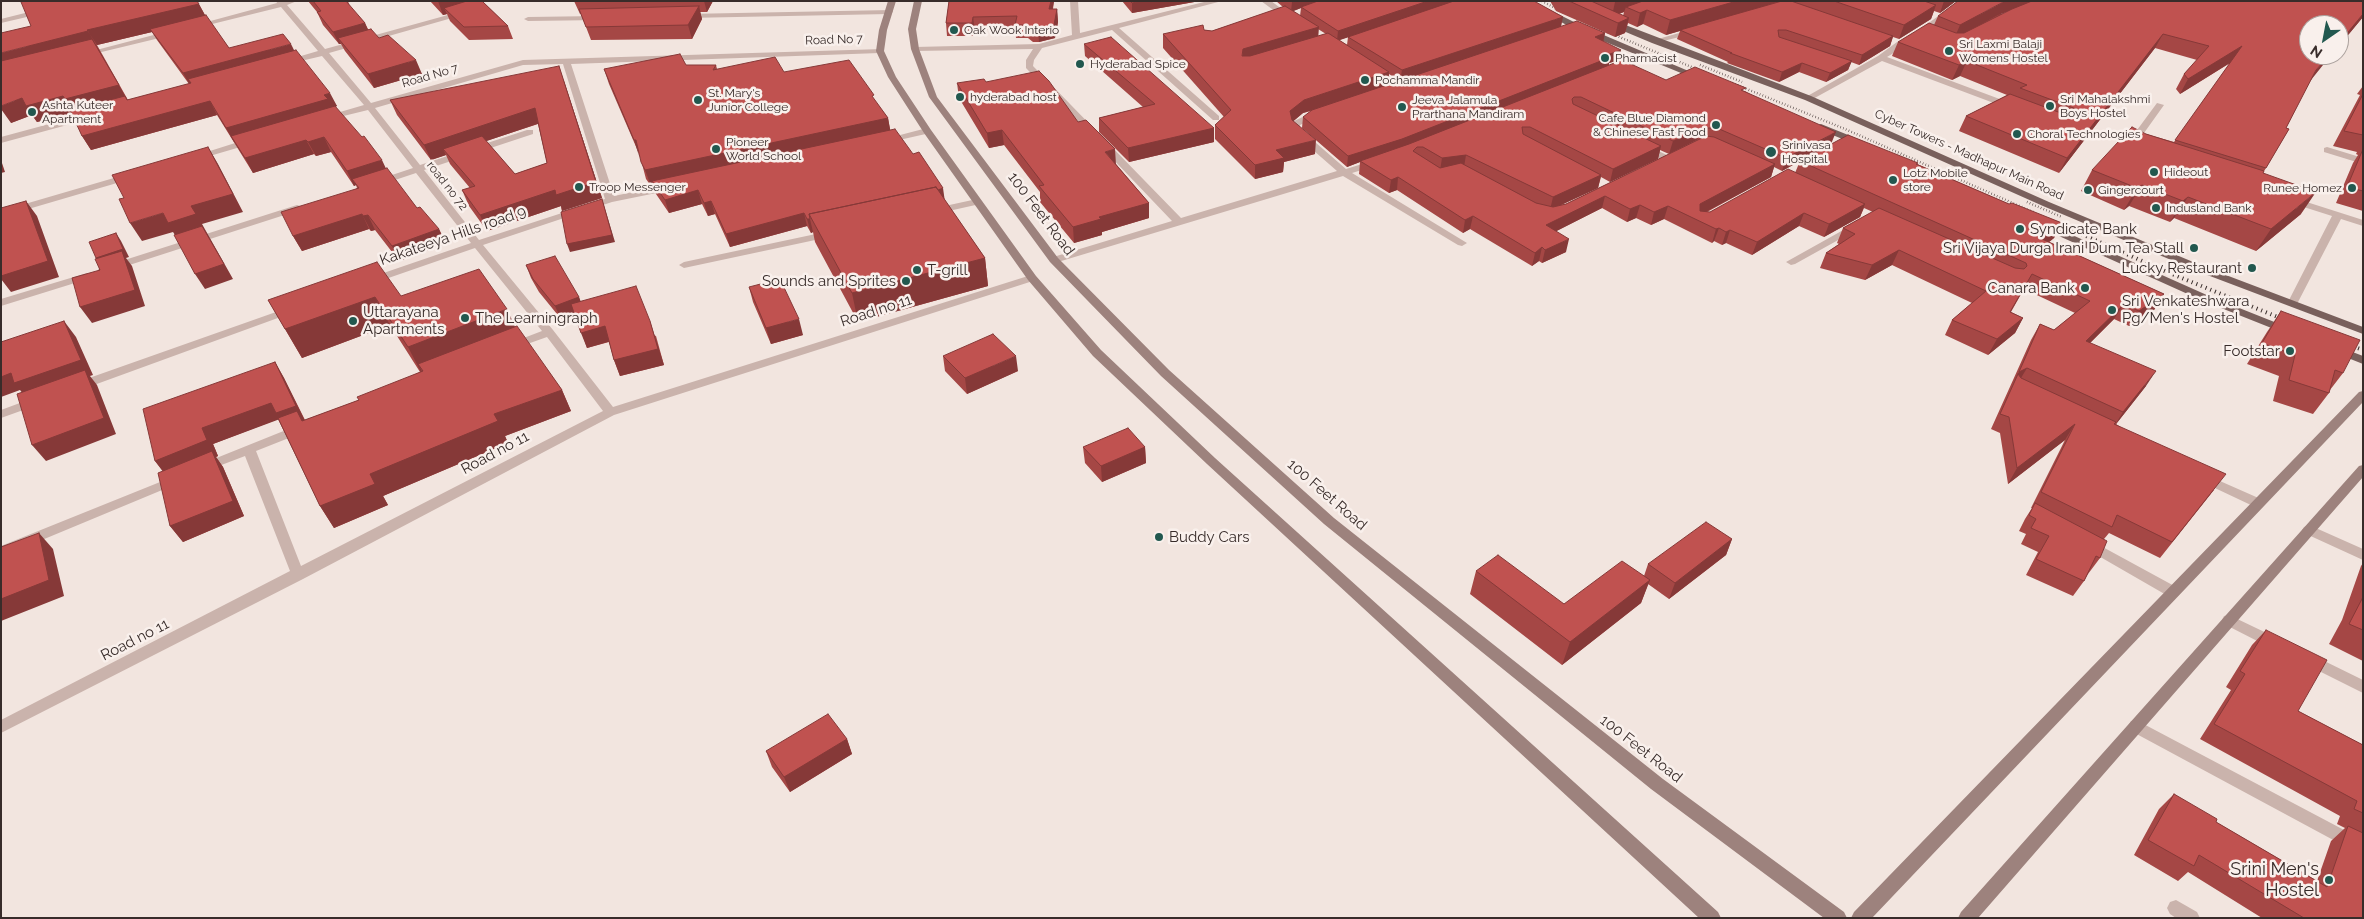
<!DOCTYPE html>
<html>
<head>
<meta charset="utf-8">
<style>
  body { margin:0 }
  #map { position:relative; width:2364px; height:919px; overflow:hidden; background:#f2e5df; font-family:Raleway,sans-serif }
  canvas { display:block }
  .frame { position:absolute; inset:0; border:2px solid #382c2a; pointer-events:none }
  .north { position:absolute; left:2299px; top:15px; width:50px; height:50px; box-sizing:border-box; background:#f9f0ec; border:1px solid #aca29e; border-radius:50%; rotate:213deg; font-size:14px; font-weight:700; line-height:20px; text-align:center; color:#382c2a }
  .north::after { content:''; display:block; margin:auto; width:18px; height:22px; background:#22584f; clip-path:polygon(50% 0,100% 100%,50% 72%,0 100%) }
</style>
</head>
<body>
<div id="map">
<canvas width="2364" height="919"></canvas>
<div class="frame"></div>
<div class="north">N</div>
</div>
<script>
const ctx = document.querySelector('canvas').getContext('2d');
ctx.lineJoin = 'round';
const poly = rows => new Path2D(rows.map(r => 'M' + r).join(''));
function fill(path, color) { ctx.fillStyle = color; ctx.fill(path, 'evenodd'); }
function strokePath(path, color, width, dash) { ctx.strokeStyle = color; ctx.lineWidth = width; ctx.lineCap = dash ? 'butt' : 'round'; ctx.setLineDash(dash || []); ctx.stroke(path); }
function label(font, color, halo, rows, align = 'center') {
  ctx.font = font + ' Raleway,sans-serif'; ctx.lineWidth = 5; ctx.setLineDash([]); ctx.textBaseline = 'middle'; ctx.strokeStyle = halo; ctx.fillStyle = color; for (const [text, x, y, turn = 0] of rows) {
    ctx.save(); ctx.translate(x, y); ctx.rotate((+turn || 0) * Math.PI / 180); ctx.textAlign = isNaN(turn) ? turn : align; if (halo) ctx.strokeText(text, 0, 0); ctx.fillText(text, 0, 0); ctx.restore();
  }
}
fill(poly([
  [276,1,297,1,287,5,325,49,466,10,466,14,329,53,371,103,523,60,883,49,883,53,880,53,571,64,614,196,671,184,676,187,671,190,612,202,483,245,553,330,613,407,1028,276,1032,275,1037,278,1036,280,614,415,303,579,1,733,1,720,290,571,245,456,203,472,199,471,197,468,199,465,296,426,304,426,306,429,304,432,256,451,301,566,603,411,547,337,516,348,508,348,506,346,508,344,542,331,475,248,374,283,366,283,366,279,471,243,416,173,383,184,377,184,377,180,413,168,368,110,323,121,323,117,364,105,322,56,284,65,284,61,318,51,281,7,196,28,192,26,277,3,276,1],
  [563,64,605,199,479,240,424,170,533,134,533,130,527,130,420,165,375,108,523,65,563,64],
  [1070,1,1078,1,1080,33,1208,1,1222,1,1119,28,1219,116,1219,120,1213,120,1112,30,1042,48,1034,60,1033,66,1181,218,1337,171,1290,130,1294,121,1318,110,1321,111,1321,115,1300,125,1300,129,1346,169,1375,160,1378,161,1378,165,1352,173,1467,243,1462,246,1458,245,1343,176,1058,262,1050,262,1050,258,1172,221,1026,68,1026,60,1033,49,915,51,911,49,915,47,1039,44,1072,35,1070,1],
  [1261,1,1271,1,1294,18,1287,20,1261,1],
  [1959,1,1968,1,1925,34,1887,57,2013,104,2013,108,2007,108,1882,61,1811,100,1804,98,1878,56,1897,42,1919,30,1959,1],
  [41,9,44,9,44,13,1,23,1,19,41,9],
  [892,10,893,12,889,14,686,18,682,16,686,14,892,10],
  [599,16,602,16,602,20,528,21,524,19,528,17,599,16],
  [1693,29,1696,29,1696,33,1655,43,1651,41,1693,29],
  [169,31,173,33,172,35,85,56,81,54,169,31],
  [1645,55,1652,57,1618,72,1611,70,1645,55],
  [1375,67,1403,85,1403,89,1397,89,1372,72,1372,68,1375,67],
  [2157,103,2164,105,2134,147,2128,147,2126,145,2157,103],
  [90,113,93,114,93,118,1,143,1,137,90,113],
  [927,128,930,129,930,133,886,143,881,140,927,128],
  [251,138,256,141,254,143,196,160,191,157,251,138],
  [1644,144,1671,157,1673,159,1668,162,1665,161,1641,149,1639,147,1644,144],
  [2327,147,2363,158,2363,164,2324,152,2324,148,2327,147],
  [131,173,136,176,134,178,1,217,1,211,131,173],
  [2291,197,2363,220,2363,226,2341,219,2297,304,2292,307,2287,304,2332,216,2288,202,2286,200,2291,197],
  [977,199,982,202,980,204,935,214,930,211,931,209,977,199],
  [297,205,300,206,300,210,117,269,109,269,108,267,109,265,297,205],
  [1854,224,1858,225,1858,229,1795,264,1791,265,1786,262,1854,224],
  [830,231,834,232,834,236,684,268,679,265,684,262,830,231],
  [87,273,91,274,91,278,1,306,1,299,87,273],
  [293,306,298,309,297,311,83,389,75,389,73,386,75,383,293,306],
  [36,397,40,398,42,401,40,404,1,418,1,410,36,397],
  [2204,474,2263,500,2264,503,2263,506,2253,506,2200,481,2198,478,2204,474],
  [175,476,179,477,181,480,179,483,1,557,1,546,175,476],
  [2309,525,2363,549,2363,560,2304,533,2302,530,2304,527,2309,525],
  [2088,539,2178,588,2180,592,2178,596,2168,596,2083,547,2081,544,2083,541,2088,539],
  [2229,615,2279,639,2281,643,2279,647,2274,649,2269,647,2224,624,2222,620,2224,616,2229,615],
  [2308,653,2363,680,2363,693,2303,663,2301,659,2303,655,2308,653],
  [2136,720,2363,840,2363,856,2131,731,2128,726,2131,721,2136,720],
  [2176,900,2197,912,2200,918,2176,918,2170,914,2167,908,2170,902,2176,900]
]), '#cab3ac');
fill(poly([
  [888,1,896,1,887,30,884,51,896,77,931,130,1036,276,1101,350,1215,458,1718,912,1721,918,1699,918,1207,464,1093,356,1028,280,924,133,888,77,876,51,879,30,888,1],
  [914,1,922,1,916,29,919,49,937,97,1058,258,1169,370,1334,518,1663,779,1844,912,1847,918,1824,918,1651,789,1324,524,1161,376,1050,262,929,97,911,49,908,29,914,1],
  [2363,391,2363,402,1872,918,1851,918,1854,912,2359,392,2363,391],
  [2363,465,2363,477,1978,918,1958,918,1961,912,2359,466,2363,465]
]), '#9d827d');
fill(poly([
  [1522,1,1532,1,1580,25,1705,78,1698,80,1574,29,1522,1],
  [1609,21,1615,21,1811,96,2049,202,2210,269,2363,327,2363,334,2202,273,2043,206,1805,100,1652,43,1609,25,1609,21],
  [1821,124,1863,141,1865,143,1860,146,1857,145,1818,129,1818,125,1821,124],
  [2043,222,2209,296,2292,329,2294,331,2292,333,2284,333,2201,300,2039,227,2039,223,2043,222],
  [2337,346,2363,356,2363,364,2333,352,2331,350,2337,346]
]), '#79605c');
strokePath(poly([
  [1542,1,1566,14],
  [1605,31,1706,73],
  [1700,65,1742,82],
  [1732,83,1845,129,2033,212],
  [2027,202,2062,217],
  [2049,219,2071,229]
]), '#382c2a', 2.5, [0.5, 2.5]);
strokePath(poly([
  [2068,228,2167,272,2290,322],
  [2344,343,2363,350]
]), '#382c2a', 4, [1, 4]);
fill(poly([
  [22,1,197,1,205,15,229,48,294,51,337,106,335,107,417,208,439,229,446,244,399,261,375,230,371,231,369,229,302,251,293,236,357,188,356,185,354,186,331,152,316,156,314,154,253,173,217,115,91,150,82,136,72,113,37,122,32,115,11,123,31,26],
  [152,32,157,40,189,84,128,100,97,45],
  [308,1,348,1,350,7,365,23,368,29,422,74,374,88,345,51,341,44,339,44,323,25,317,12],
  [430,1,482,1,508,26,513,39,469,40,450,21,447,14,443,15],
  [574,1,713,1,707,12,700,12,702,19,692,39,591,40,581,14,580,14],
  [949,1,1054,1,1053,9,1057,9,1058,22,1055,38,1039,42,1033,42,1028,38,1016,38,1015,28,975,30,973,36,947,36,946,23],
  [1122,1,1200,1,1132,13],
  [1276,1,1534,1,1561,27,1605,33,1603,41,1619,60,1609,63,1609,65,1666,80,1745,91,1831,144,1917,164,2009,204,2062,223,2054,238,2049,242,2164,294,2154,310,2129,326,2114,319,2090,343,2146,386,2116,424,2214,490,2160,558,2109,533,2104,539,2100,558,2088,574,2084,581,2073,596,2026,575,2038,552,2021,544,2026,534,2019,531,2025,519,2032,508,2031,508,2065,440,2008,484,2000,433,1991,429,2031,340,2040,324,2054,330,2075,313,2024,289,2011,312,2023,318,2015,333,1988,355,1945,335,1952,320,1972,303,1892,265,1865,280,1820,268,1826,253,1839,244,1837,243,1843,228,1873,212,1864,208,1860,217,1824,237,1799,226,1752,255,1726,243,1722,245,1714,241,1712,243,1664,219,1651,225,1636,218,1627,222,1602,208,1556,231,1566,252,1542,263,1539,261,1532,266,1470,229,1463,233,1397,190,1389,193,1359,174,1360,162,1347,167,1302,128,1303,117,1311,111,1303,113,1293,121,1315,154,1284,162,1283,172,1255,179,1215,139,1215,125,1224,117,1163,48,1163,34,1204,30,1212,31,1283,7],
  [1301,8,1300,16,1293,11],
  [1318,29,1326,34,1318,36],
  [1348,37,1347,45,1339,40],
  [1389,74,1400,81,1388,85],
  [1697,140,1698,140,1566,204,1561,205,1598,188,1601,177,1610,182,1658,159,1660,150,1669,154],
  [1800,161,1795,173,1710,212,1707,212,1771,177,1774,167,1782,171],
  [1550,1,1956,1,1940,13,1934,11,1931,19,1899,39,1893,37,1890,46,1859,65,1851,62,1848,70,1826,82,1799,72,1779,82,1727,63,1728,62,1677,39,1680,31,1666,35,1643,24,1637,27,1628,23,1625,33,1615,37,1556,11],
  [1624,12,1623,16,1619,14],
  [2363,1,2363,17,2339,46,2339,25,2286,128,2289,129,2263,173,2301,214,2256,251,2174,218,2170,222,2129,206,2124,210,2081,191,2092,170,2146,134,2174,142,2230,63,2180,94,2176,89,2184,74,2197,60,2155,48,2059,173,1959,131,1966,116,2007,95,1960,76,1952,80,1892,56,1898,42,1934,25,1938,16],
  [1084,44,1214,128,1214,142,1129,162,1099,132,1099,118,1143,107,1085,56],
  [686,65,716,65,717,69,784,72,875,101,888,118,890,130,944,199,985,258,988,286,858,322,815,242,813,232,811,233,807,226,730,247,715,214,708,216,702,204,669,213,656,194,653,186,651,186,646,179,640,156,609,84,604,69],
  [564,81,602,198,562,211,561,206,487,231,469,206,462,190,470,188,450,164,446,155,431,160,397,115,390,100],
  [538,124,547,163,515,174,486,141],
  [986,82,1078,122,1116,164,1149,203,1149,218,1102,232,1102,235,1074,243,1040,202,1040,192,1004,145,989,148,959,98,957,83],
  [2363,86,2363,211,2336,203,2353,163,2358,155,2356,154,2357,152,2333,146,2360,95,2357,94],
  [526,265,579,297,580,301,656,336,664,365,620,376,614,360,609,342,587,348,575,313,561,319,539,292,531,278],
  [749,287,803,335,771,344,753,302],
  [401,296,515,327,562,390,571,411,505,436,508,443,383,496,388,505,334,528,320,506,278,419,213,444,218,456,216,457,223,467,244,516,183,542,170,526,163,471,155,461,275,362,284,378,305,420,359,400,420,372,390,325,302,358,268,300],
  [2281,311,2343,373,2330,390,2329,393,2313,414,2273,401,2279,376,2247,364,2267,332],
  [943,356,1018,371,967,394,945,371],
  [1083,447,1145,447,1146,463,1102,482,1085,463],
  [1732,539,1726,555,1669,599,1648,584,1641,603,1562,665,1470,594,1476,571,1564,604,1644,576,1648,564],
  [2363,563,2363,661,2329,644,2342,620,2361,566],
  [2266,630,2298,711,2363,745,2363,918,2262,918,2188,872,2178,881,2134,855,2159,809,2174,794,2216,822,2317,881,2331,841,2345,828,2337,824,2340,816,2200,739,2231,690,2226,687,2252,645],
  [847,739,852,754,790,792,772,767,766,751]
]), '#a54745');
fill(poly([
  [438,1,475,1,444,8,447,14,443,15],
  [704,1,713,1,707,12],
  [1051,1,1054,1,1050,22,1049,9],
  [1141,1,1200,1,1132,13,1132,3],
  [1294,1,1321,1,1301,7,1301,8,1291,12,1292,2],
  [1428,1,1457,1,1337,41,1338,31],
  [1618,1,1656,1,1626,7,1624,12,1612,16,1615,2],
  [1737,1,1781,1,1666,35,1670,20],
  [1944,1,1956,1,1940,13],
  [2005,1,2039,1,1998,15,1954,39,1960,25],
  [199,4,207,19,150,29,152,32,97,45,87,30],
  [1936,5,1931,19,1899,39,1904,25],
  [699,6,702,19,692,39,688,25],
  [1057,9,1058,22,1055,38,1039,42,1038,29],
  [1647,10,1643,24,1637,27,1640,13],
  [2363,14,2363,17,2339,46,2339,43],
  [973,17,975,30,973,36,972,23],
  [1563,17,1561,27,1400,81,1402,70],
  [1629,18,1625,33,1615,37,1618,23],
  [365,23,370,35,338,38,341,44,339,44,333,32],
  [1319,27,1318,40,1242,69,1243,49],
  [88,31,128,101,73,113,37,122,32,115,11,123,1,109,1,106,22,98,63,96,119,85,1,71,1,53],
  [1605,33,1603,43,1595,37],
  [2163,34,2155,48,2059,173,2067,158],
  [1893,36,1890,46,1859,65,1862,55],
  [291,44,297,56,188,79,191,84,190,85,183,73],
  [2242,46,2233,61,2180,94,2188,79],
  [1621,50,1619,60,1609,63,1608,67,1400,149,1360,161,1360,162,1347,167,1348,156],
  [2329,55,2331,55,2307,85,2316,70],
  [416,60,422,74,374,88,368,74],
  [1852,61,1848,70,1826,82,1830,73],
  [1967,61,1960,76,1952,80,1959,65],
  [1802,63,1799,72,1779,82,1782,72],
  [559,66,602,198,562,211,561,206,487,231,480,215,555,190],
  [1389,72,1388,85,1303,113,1289,125,1290,111,1304,100],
  [330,93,337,106,234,142,226,128],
  [210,101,217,115,91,150,82,136],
  [535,108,540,123,448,154,443,149,446,155,431,160,424,145],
  [888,118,891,134,652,181,653,186,651,186,645,170],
  [1214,128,1214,142,1129,162,1128,148],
  [1701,128,1697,140,1669,154,1673,141],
  [1002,130,1004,145,989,148,987,133],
  [1836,132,1831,144,1782,171,1786,158],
  [324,137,331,152,316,156,308,142],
  [306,140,314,154,253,173,245,158],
  [634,140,636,140,639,156],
  [1316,140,1315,154,1284,162,1283,172,1255,179,1255,165,1276,150],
  [1661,146,1658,159,1610,182,1613,169],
  [208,147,218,164,243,212,202,224,233,279,205,289,195,274,179,241,173,232,142,241,130,223,163,213,191,206],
  [1115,149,1116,165,1105,152],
  [1466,155,1464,167,1440,171,1442,158],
  [1,160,5,172,1,173],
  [382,160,389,175,352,179,356,185,354,186,347,171],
  [1775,164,1771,177,1696,217,1700,204],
  [1601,175,1598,188,1550,210,1553,197],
  [1398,177,1397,190,1389,193,1391,180],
  [2142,185,2129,206,2124,210,2137,188],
  [943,188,945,202,931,191],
  [698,190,702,204,669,213,665,200],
  [2316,192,2301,214,2256,251,2271,229],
  [1605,196,1602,208,1543,238,1546,225],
  [2188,197,2174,218,2170,222,2183,201],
  [602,199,615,242,570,252,567,244],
  [26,201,37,216,59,277,11,292,1,279,1,276],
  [711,201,715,214,708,216,704,203],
  [1149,203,1149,218,1102,232,1102,235,1074,243,1073,227,1099,217],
  [1865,204,1860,217,1824,237,1829,224],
  [1640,205,1636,218,1627,222,1630,209],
  [1668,206,1664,219,1651,225,1654,212],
  [804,213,807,226,730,247,726,234],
  [1804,213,1799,226,1752,255,1757,242],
  [362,214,369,229,302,251,293,236],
  [368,215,375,230,371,231,363,216],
  [1473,216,1470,229,1463,233,1465,220],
  [807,219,810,219,813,232,811,233],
  [2062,223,2054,238,2034,254,2042,239],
  [1719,228,1714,241,1712,243,1716,229],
  [439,229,446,244,399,261,392,246],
  [1730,230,1726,243,1722,245,1726,232],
  [116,233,121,241,129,257,126,258,132,266,145,306,92,323,80,307,101,265,96,258],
  [1569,239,1566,252,1542,263,1545,250],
  [1542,247,1539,261,1532,266,1535,253],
  [1899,250,1892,265,1865,280,1872,265],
  [985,258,988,286,858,322,852,293],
  [2164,294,2154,310,2129,326,2139,311],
  [375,297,390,325,302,358,285,329],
  [579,297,584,310,561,319,555,306],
  [2124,304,2114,319,2076,357,2086,341],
  [507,309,520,338,418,364,424,375,423,376,408,347],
  [2023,318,2015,333,1988,355,1997,339],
  [799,319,803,335,771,344,766,328],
  [64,321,76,337,93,375,90,376,97,385,116,434,46,461,32,445,27,399,20,390,1,397,1,377],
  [650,321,664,365,620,376,614,360],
  [605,326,611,341,587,348,581,333],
  [1016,356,1018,371,967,394,965,378],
  [275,362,284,378,305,421,280,419,213,444,218,456,216,457,223,467,244,516,183,542,170,526,167,477,155,461,202,428],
  [2027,368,2018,383,2018,374,2010,387,2019,372],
  [2156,371,2146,386,2113,428,2123,412],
  [562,390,571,411,505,436,508,443,383,496,388,505,334,528,320,506,370,474,494,414],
  [2075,424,2065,440,2008,484,2017,468],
  [1145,447,1146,463,1102,482,1101,466],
  [39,533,53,549,64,596,1,621,1,599],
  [1732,539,1726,555,1669,599,1675,583],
  [1650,580,1641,603,1562,665,1570,642],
  [847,739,852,754,790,792,784,777]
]), '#863938');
const building = poly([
  [25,1,197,1,199,4,87,30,88,31,1,53,1,33,31,26,21,2,25,1],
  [313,1,346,1,365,23,333,32,317,12,321,11,313,1],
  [467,1,482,1,508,26,464,27,444,8,467,1],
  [949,1,1051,1,1049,9,1057,9,1054,25,1038,29,1032,30,1027,25,1015,25,1017,16,973,17,972,23,946,23,949,1],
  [1130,1,1141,1,1132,3,1130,1],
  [1318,1,1428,1,1338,31,1301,7,1318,1],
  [1454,1,1534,1,1563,17,1402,70,1348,37,1454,1],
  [1569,1,1591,1,1629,18,1618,23,1569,1],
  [1643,1,1737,1,1670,20,1647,10,1640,13,1626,7,1643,1],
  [1782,1,1791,1,1893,36,1862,55,1786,30,1778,30,1779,37,1852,61,1830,73,1802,63,1782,72,1730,53,1732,53,1680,30,1782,1],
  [1834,1,1924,1,1936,5,1904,25,1834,1],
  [1958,1,2005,1,1960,25,1938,16,1958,1],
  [2032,1,2363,1,2363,14,2339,43,2339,25,2309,25,2309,55,2329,55,2316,70,2286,128,2289,129,2266,168,2175,140,2242,46,2188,79,2184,74,2209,46,2163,34,2067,158,1966,116,2010,94,2077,119,2086,117,2087,113,2020,88,2027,85,1967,61,1959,65,1898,42,1929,23,1956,33,1964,33,2012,9,2032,1],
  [699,6,688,25,586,27,579,9,699,6],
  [1285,6,1319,27,1243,49,1242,56,1250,56,1328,33,1389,72,1304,100,1290,111,1292,120,1316,140,1276,150,1284,158,1255,165,1215,125,1231,110,1163,34,1203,25,1204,30,1212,31,1285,6],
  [206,15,229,48,283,34,291,44,183,73,150,29,206,15],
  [1577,21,1605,33,1595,37,1621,50,1607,55,1611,57,1402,139,1348,156,1303,117,1312,110,1577,21],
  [371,29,379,38,388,35,416,60,368,74,338,38,371,29],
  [1111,37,1214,128,1128,148,1099,118,1155,104,1084,44,1111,37],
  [92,39,119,85,65,99,63,96,26,106,22,98,1,106,1,61,92,39],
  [296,50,330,93,324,95,328,99,226,128,210,101,82,136,70,110,125,96,127,100,191,83,188,79,296,50],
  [680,54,686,65,716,65,713,70,775,57,784,72,849,60,874,95,872,96,888,118,645,170,641,162,636,140,634,140,604,69,680,54],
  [1622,60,1666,80,1695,67,1746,88,1741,90,1836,132,1786,158,1717,128,1701,128,1673,141,1581,97,1574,97,1572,99,1573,104,1661,146,1613,169,1530,127,1522,127,1523,134,1601,175,1553,197,1466,155,1442,158,1423,147,1417,147,1413,151,1440,168,1461,163,1536,203,1553,207,1566,204,1706,136,1714,137,1775,164,1700,204,1700,211,1710,212,1788,169,1865,204,1829,224,1804,213,1757,242,1730,230,1726,232,1719,228,1716,229,1668,206,1654,212,1640,205,1630,209,1605,196,1546,225,1569,239,1545,250,1542,247,1535,253,1473,216,1465,220,1398,177,1391,180,1360,161,1409,144,1622,60],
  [559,66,596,182,556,195,555,190,480,215,462,190,475,186,443,149,482,136,515,174,547,163,535,108,424,145,390,100,559,66],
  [1039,71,1049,81,1078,122,1086,120,1115,149,1105,152,1149,203,1099,217,1101,219,1073,227,1039,186,1044,185,1002,130,987,133,957,83,984,79,986,82,1039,71],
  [2363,94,2363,135,2344,131,2363,94],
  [335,106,362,137,364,136,382,160,347,171,324,137,308,142,306,140,245,158,231,136,335,106],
  [2132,127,2146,134,2264,171,2263,173,2316,192,2271,229,2188,197,2183,201,2142,185,2137,188,2092,170,2132,127],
  [895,129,913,154,919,152,943,188,938,190,936,187,809,214,810,219,807,219,804,213,726,234,711,201,704,203,698,190,665,200,652,181,895,129],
  [1848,135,1918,163,1916,164,2009,204,2012,203,2062,223,2042,239,2164,294,2139,311,2124,304,2086,341,2156,371,2123,412,2027,368,2019,372,2040,324,2054,330,2090,301,2032,274,2010,312,2023,318,1997,339,1952,320,1986,291,1899,250,1872,265,1826,253,1855,234,1843,228,1879,208,2015,268,2024,269,2027,266,2026,263,1800,161,1848,135],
  [208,147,233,194,191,206,196,214,168,223,163,213,130,223,119,199,124,198,112,175,208,147],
  [2363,149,2363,191,2347,187,2363,149],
  [387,168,417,208,420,207,439,229,392,246,368,215,363,216,362,214,293,236,281,212,359,188,352,179,387,168],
  [936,187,985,258,852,293,809,214,936,187],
  [602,199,612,235,567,244,561,212,602,199],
  [26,201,48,261,1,276,1,208,26,201],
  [202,226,224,264,195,274,174,235,202,226],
  [116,233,123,249,96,258,89,242,116,233],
  [122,251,135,290,80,307,72,278,100,270,95,259,122,251],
  [555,256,579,297,555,306,533,279,526,265,555,256],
  [377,262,401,296,479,269,507,309,408,347,375,297,285,329,268,300,377,262],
  [780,279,799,319,766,328,749,287,780,279],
  [636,286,650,321,658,349,614,360,605,326,581,333,571,304,636,286],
  [2281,311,2360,340,2343,373,2335,370,2329,393,2289,380,2295,355,2262,343,2281,311],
  [64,321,81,360,14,383,11,373,1,377,1,342,64,321],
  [517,326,562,390,494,414,498,421,370,474,375,484,320,506,278,418,297,411,302,421,359,400,357,397,423,371,418,364,517,326],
  [993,334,1016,356,965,378,943,356,993,334],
  [275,362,296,406,276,413,271,403,202,428,207,440,155,461,143,409,275,362],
  [85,370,104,418,32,445,17,394,85,370],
  [2018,374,2021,378,2116,422,2114,424,2226,474,2172,542,2117,515,2112,527,2041,492,2075,424,2017,468,2009,417,2000,414,2018,374],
  [1128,428,1145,447,1101,466,1083,447,1128,428],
  [212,451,233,501,170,526,158,473,212,451],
  [2035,503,2107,541,2100,558,2096,556,2084,581,2036,559,2049,536,2031,528,2036,519,2029,515,2035,503],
  [1706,522,1732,539,1675,583,1648,564,1706,522],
  [39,533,49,580,1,599,1,547,39,533],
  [1498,555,1564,604,1622,561,1650,580,1570,642,1476,571,1498,555],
  [2363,597,2363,630,2349,624,2363,597],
  [2266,630,2327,660,2298,711,2363,745,2363,813,2354,809,2357,801,2214,724,2245,674,2240,671,2266,630],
  [828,714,847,739,784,777,766,751,828,714],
  [2174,794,2217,819,2216,822,2327,887,2348,826,2363,833,2363,918,2304,918,2199,855,2194,866,2148,840,2174,794]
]);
fill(building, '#c05250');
strokePath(building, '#863938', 1);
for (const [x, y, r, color] of [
  [954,30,5,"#22584f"],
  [1949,51,5,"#22584f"],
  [1605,58,5,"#22584f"],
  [1080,64,5,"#22584f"],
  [1365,80,5,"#22584f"],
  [960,97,5,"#22584f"],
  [698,100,5,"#22584f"],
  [2050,106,5,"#22584f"],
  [1402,107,5,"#22584f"],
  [32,112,5,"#22584f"],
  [1716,125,5,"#22584f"],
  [2017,134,5,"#22584f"],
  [716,149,5,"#22584f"],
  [1771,152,6,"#22584f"],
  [2154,172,5,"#22584f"],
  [1893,180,5,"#22584f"],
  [579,187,5,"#22584f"],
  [2352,188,5,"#22584f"],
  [2088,190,5,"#22584f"],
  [2156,208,5,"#22584f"],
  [2020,229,5,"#22584f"],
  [2194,248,5,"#22584f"],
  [2252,268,5,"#22584f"],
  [917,270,5,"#22584f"],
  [906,281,5,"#22584f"],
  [2085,288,5,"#22584f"],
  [2112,310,5,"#22584f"],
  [465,318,5,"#22584f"],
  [353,321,5,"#22584f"],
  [2290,351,5,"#22584f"],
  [1159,537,5,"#22584f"],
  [2329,880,5,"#22584f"]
]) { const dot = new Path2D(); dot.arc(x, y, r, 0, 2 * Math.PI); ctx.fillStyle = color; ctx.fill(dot); strokePath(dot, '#f9f0ec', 2); }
label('12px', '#382c2a', '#f9f0ec', [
  ["Oak Wook Interio",964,30],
  ["Sri Laxmi Balaji",1959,44],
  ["Womens Hostel",1959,58],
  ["Pharmacist",1615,58],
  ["Hyderabad Spice",1090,64],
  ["Pochamma Mandir",1375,80],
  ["St. Mary's",708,93],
  ["Junior College",708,107],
  ["hyderabad host",970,97],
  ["Sri Mahalakshmi",2060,99],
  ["Boys Hostel",2060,113],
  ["Jeeva Jalamula",1412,100],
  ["Prarthana Mandiram",1412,114],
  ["Ashta Kuteer",42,105],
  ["Apartment",42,119],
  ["Cafe Blue Diamond",1706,118,"right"],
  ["& Chinese Fast Food",1706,132,"right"],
  ["Choral Technologies",2027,134],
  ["Pioneer",726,142],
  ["World School",726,156],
  ["Srinivasa",1782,145],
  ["Hospital",1782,159],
  ["Hideout",2164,172],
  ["Lotz Mobile",1903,173],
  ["store",1903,187],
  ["Troop Messenger",589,187],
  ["Runee Homez",2342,188,"right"],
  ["Gingercourt",2098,190],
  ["Indusland Bank",2166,208]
], 'left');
label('12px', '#382c2a', '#f9f0ec', [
  ["Road No 7",834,40,-2],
  ["Road No 7",430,76,-16],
  ["Cyber Towers - Madhapur Main Road",1969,155,24],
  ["road no 72",447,186,52]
]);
label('15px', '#382c2a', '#f9f0ec', [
  ["100 Feet Road",1041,214,53],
  ["Kakateeya Hills road 9",453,236,-19],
  ["Road no 11",876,311,-18],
  ["Road no 11",495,453,-28],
  ["100 Feet Road",1327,495,41],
  ["Road no 11",135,640,-27],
  ["100 Feet Road",1641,749,38]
]);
label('15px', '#382c2a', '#f9f0ec', [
  ["Syndicate Bank",2030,229],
  ["Sri Vijaya Durga Irani Dum Tea Stall",2184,248,"right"],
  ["Lucky Restaurant",2242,268,"right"],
  ["T-grill",927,270],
  ["Sounds and Sprites",896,281,"right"],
  ["Canara Bank",2075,288,"right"],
  ["Sri Venkateshwara",2122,301],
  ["Pg/Men's Hostel",2122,318],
  ["Uttarayana",363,312],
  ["Apartments",363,329],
  ["The Learningraph",475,318],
  ["Footstar",2280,351,"right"],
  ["Buddy Cars",1169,537]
], 'left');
label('18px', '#382c2a', '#f9f0ec', [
  ["Srini Men's",2319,870],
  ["Hostel",2319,891]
], 'right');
</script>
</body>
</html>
